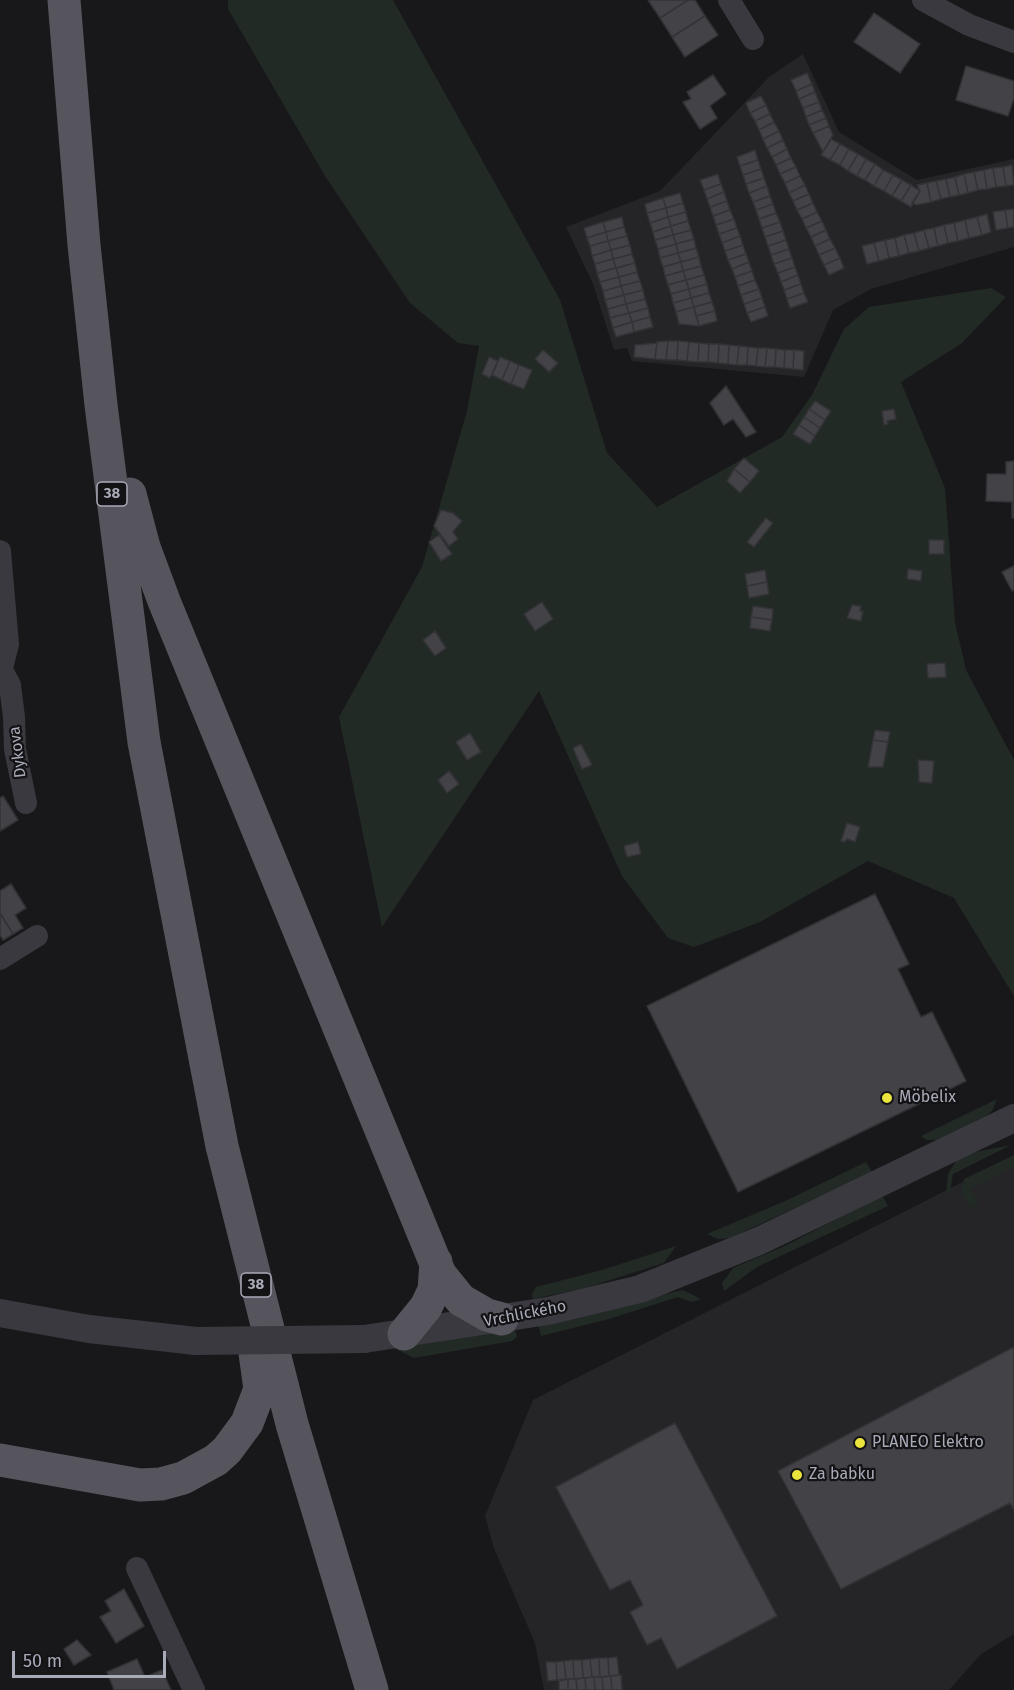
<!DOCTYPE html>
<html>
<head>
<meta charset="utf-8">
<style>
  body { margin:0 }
  #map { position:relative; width:1014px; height:1690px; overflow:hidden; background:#18181a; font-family:"Fira Sans",sans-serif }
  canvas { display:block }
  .scale { position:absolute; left:12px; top:1651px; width:154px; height:27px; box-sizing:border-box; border:3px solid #aaabb9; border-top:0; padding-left:8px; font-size:18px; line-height:21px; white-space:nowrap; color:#aaabb9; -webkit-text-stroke:4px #131315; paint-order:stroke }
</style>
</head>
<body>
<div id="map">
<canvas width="1014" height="1690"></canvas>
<div class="scale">50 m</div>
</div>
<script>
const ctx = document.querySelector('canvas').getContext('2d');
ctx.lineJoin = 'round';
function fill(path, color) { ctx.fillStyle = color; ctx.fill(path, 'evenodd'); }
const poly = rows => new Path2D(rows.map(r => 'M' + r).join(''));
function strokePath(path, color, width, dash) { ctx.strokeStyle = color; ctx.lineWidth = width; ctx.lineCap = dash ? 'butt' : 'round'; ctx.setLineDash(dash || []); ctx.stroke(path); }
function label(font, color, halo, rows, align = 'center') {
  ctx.font = font + ' "Fira Sans",sans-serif'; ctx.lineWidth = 4.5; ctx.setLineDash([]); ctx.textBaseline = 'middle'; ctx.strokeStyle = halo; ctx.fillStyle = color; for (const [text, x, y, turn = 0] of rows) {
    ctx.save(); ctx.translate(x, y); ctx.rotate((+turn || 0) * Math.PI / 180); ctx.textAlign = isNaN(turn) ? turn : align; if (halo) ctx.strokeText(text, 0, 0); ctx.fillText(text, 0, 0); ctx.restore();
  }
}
fill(poly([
  [803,54,839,132,917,180,1014,159,1014,247,871,289,833,310,804,377,632,361,627,348,614,350,593,284,566,227,660,191,769,77],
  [1014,1156,1014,1634,981,1654,949,1690,544,1690,535,1643,494,1548,485,1516,533,1400]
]), '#252427');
fill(poly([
  [228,0,393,0,560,300,607,453,657,507,782,437,812,395,844,329,869,307,991,288,1006,297,962,343,901,382,945,488,955,622,966,670,1014,760,1014,996,954,898,868,861,760,922,694,947,668,938,622,876,539,691,382,927,339,717,422,567,467,411,479,346,458,343,410,303,325,176,228,9],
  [997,1099,992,1111,986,1116,937,1140,926,1140,921,1136],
  [1011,1145,953,1174,950,1192,946,1194,948,1174,956,1161,965,1154],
  [1014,1155,1014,1166,971,1189,979,1203,970,1208,961,1191,964,1179],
  [866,1162,872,1172,730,1238,718,1239,707,1234,785,1201],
  [882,1195,888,1206,757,1267,724,1291,722,1283,733,1268,787,1245],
  [676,1246,664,1263,585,1288,533,1299,532,1294,536,1287,602,1270],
  [683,1290,701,1299,692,1302,678,1297,609,1319,541,1336,538,1324],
  [515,1329,517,1337,512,1341,414,1358,394,1348]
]), '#222a25');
const building = poly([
  [648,0,688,0,660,18,648,0],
  [688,0,695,0,705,16,672,37,660,18,688,0],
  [874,13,920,44,900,73,854,42,874,13],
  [705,16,718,35,685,57,672,37,705,16],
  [966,66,1014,81,1014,98,1008,116,956,100,966,66],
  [807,73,812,84,796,91,791,80,807,73],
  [713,75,726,94,710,106,717,118,700,129,683,102,691,99,687,92,713,75],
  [812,84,815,92,799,99,796,91,812,84],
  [815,92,819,102,803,108,799,99,815,92],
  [761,96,766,105,750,113,746,103,761,96],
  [819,102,822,110,806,117,803,108,819,102],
  [766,105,770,114,755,121,750,113,766,105],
  [822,110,826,118,809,125,806,117,822,110],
  [770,114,774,122,759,130,755,121,770,114],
  [826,118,829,126,813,133,809,125,826,118],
  [774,122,779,131,763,139,759,130,774,122],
  [829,126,833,135,823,152,813,133,829,126],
  [779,131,783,140,767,148,763,139,779,131],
  [831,139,840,144,830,160,821,155,831,139],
  [783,140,787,149,772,157,767,148,783,140],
  [840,144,849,149,840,165,830,160,840,144],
  [787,149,791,158,776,165,772,157,787,149],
  [849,149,858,154,848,171,840,165,849,149],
  [755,150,758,160,740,166,737,157,755,150],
  [858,154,866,159,857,176,848,171,858,154],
  [791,158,796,167,780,174,776,165,791,158],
  [866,159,875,164,865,180,857,176,866,159],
  [758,160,761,169,743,175,740,166,758,160],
  [875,164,883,170,874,186,865,180,875,164],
  [1012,165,1014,185,1006,186,1003,167,1012,165],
  [796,167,800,176,785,183,780,174,796,167],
  [1003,167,1006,186,996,187,993,168,1003,167],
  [993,168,996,187,987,189,984,170,993,168],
  [761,169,764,178,746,184,743,175,761,169],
  [883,170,893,175,884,191,874,186,883,170],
  [984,170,987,189,978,190,974,172,984,170],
  [974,172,978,190,968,193,964,174,974,172],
  [718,174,721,184,704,190,700,180,718,174],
  [964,174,968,193,959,195,955,177,964,174],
  [893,175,902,180,892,196,884,191,893,175],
  [800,176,805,185,789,193,785,183,800,176],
  [955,177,959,195,950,197,946,179,955,177],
  [764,178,767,186,749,193,746,184,764,178],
  [946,179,950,197,941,199,936,181,946,179],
  [902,180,911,185,901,201,892,196,902,180],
  [936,181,941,199,931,202,927,183,936,181],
  [927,183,931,202,917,205,912,203,920,191,917,185,927,183],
  [721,184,724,192,707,199,704,190,721,184],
  [805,185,809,194,793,201,789,193,805,185],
  [911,185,920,191,911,207,901,201,911,185],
  [767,186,770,196,753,202,749,193,767,186],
  [724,192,727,201,710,207,707,199,724,192],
  [680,193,683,203,666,208,663,198,680,193],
  [809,194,813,203,797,210,793,201,809,194],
  [770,196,773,204,756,210,753,202,770,196],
  [663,198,666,208,647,213,645,204,663,198],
  [727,201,730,210,713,216,710,207,727,201],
  [683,203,686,212,668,217,666,208,683,203],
  [813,203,817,212,802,219,797,210,813,203],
  [773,204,776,213,759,219,756,210,773,204],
  [666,208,668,217,650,223,647,213,666,208],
  [1014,209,1014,227,1008,228,1005,210,1014,209],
  [730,210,734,219,716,225,713,216,730,210],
  [1005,210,1008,228,996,230,993,212,1005,210],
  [686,212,688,221,671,226,668,217,686,212],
  [817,212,822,221,806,228,802,219,817,212],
  [776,213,780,222,762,228,759,219,776,213],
  [987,214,991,232,982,235,977,217,987,214],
  [622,217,624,227,606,232,603,222,622,217],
  [668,217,671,226,653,232,650,223,668,217],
  [977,217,982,235,969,238,965,220,977,217],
  [734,219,737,228,719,234,716,225,734,219],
  [965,220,969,238,958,241,954,223,965,220],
  [688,221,691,230,673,235,671,226,688,221],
  [822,221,826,230,811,237,806,228,822,221],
  [603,222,606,232,587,238,584,228,603,222],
  [780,222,783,231,765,237,762,228,780,222],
  [954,223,958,241,948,243,944,225,954,223],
  [944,225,948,243,938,246,934,228,944,225],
  [671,226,673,235,655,240,653,232,671,226],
  [624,227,627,236,608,241,606,232,624,227],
  [737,228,740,236,722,243,719,234,737,228],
  [934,228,938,246,929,248,924,230,934,228],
  [691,230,694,239,676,244,673,235,691,230],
  [826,230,830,239,815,246,811,237,826,230],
  [924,230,929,248,919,251,914,233,924,230],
  [783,231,786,240,768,246,765,237,783,231],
  [606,232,608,241,590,246,587,238,606,232],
  [914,233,919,251,909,253,904,235,914,233],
  [673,235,676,244,658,249,655,240,673,235],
  [904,235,909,253,899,256,895,238,904,235],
  [627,236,630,245,611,250,608,241,627,236],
  [740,236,743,245,725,251,722,243,740,236],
  [895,238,899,256,889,258,885,240,895,238],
  [694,239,696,248,678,253,676,244,694,239],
  [830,239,835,248,819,255,815,246,830,239],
  [786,240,789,249,771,255,768,246,786,240],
  [885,240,889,258,879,261,874,243,885,240],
  [608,241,611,250,592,256,590,246,608,241],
  [874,243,879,261,867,264,862,246,874,243],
  [676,244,678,253,660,258,658,249,676,244],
  [630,245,632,254,613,259,611,250,630,245],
  [743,245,746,254,728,260,725,251,743,245],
  [696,248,699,257,681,262,678,253,696,248],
  [835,248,840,258,824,265,819,255,835,248],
  [789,249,792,258,774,264,771,255,789,249],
  [611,250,613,259,595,264,592,256,611,250],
  [678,253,681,262,663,267,660,258,678,253],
  [632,254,635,263,616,268,613,259,632,254],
  [746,254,749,262,732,269,728,260,746,254],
  [699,257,701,266,683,271,681,262,699,257],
  [792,258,795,267,778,273,774,264,792,258],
  [840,258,844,268,829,275,824,265,840,258],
  [613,259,616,268,597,273,595,264,613,259],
  [681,262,683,271,665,276,663,267,681,262],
  [749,262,752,271,735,277,732,269,749,262],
  [635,263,637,272,619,277,616,268,635,263],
  [701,266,704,275,686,280,683,271,701,266],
  [795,267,798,275,781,282,778,273,795,267],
  [616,268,619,277,600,282,597,273,616,268],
  [683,271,686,280,668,285,665,276,683,271],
  [752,271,755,280,738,286,735,277,752,271],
  [637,272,640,281,621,286,619,277,637,272],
  [704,275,707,284,689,289,686,280,704,275],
  [798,275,801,284,784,290,781,282,798,275],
  [619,277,621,286,603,291,600,282,619,277],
  [686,280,689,289,671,294,668,285,686,280],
  [755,280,759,289,741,295,738,286,755,280],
  [640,281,643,290,624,295,621,286,640,281],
  [707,284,709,293,691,298,689,289,707,284],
  [801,284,804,293,787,299,784,290,801,284],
  [621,286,624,295,605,300,603,291,621,286],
  [689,289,691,298,673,303,671,294,689,289],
  [759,289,762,298,744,304,741,295,759,289],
  [643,290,645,299,626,304,624,295,643,290],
  [709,293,712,302,694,307,691,298,709,293],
  [804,293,808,302,790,308,787,299,804,293],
  [624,295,626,304,608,309,605,300,624,295],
  [691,298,694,307,676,312,673,303,691,298],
  [762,298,765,307,747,313,744,304,762,298],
  [645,299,648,308,629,313,626,304,645,299],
  [712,302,715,311,696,316,694,307,712,302],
  [626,304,629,313,610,318,608,309,626,304],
  [694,307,699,326,679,324,676,312,694,307],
  [765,307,768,316,751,322,747,313,765,307],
  [648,308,650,317,632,322,629,313,648,308],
  [715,311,717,321,699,326,696,316,715,311],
  [629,313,632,322,613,328,610,318,629,313],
  [650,317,653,327,634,332,632,322,650,317],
  [632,322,634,332,616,337,613,328,632,322],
  [668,341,666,360,655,359,657,342,668,341],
  [668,341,678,341,677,360,666,360,668,341],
  [678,341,689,342,687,361,677,360,678,341],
  [689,342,699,343,698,362,687,361,689,342],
  [657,343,655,359,634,357,635,345,657,343],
  [699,343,709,344,708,362,698,362,699,343],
  [709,344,719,344,718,363,708,362,709,344],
  [719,344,729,345,728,364,718,363,719,344],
  [729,345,739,346,737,365,728,364,729,345],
  [739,346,748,347,747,365,737,365,739,346],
  [748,347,758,348,756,366,747,365,748,347],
  [758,348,767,348,765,367,756,366,758,348],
  [767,348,776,349,775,367,765,367,767,348],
  [776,349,785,350,784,368,775,367,776,349],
  [543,350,558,363,549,372,535,359,543,350],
  [785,350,794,350,793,369,784,368,785,350],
  [794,350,804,351,803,370,793,369,794,350],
  [489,357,498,361,490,378,482,374,489,357],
  [500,357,510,361,502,380,492,375,500,357],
  [510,361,519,365,511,384,502,380,510,361],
  [519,365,532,370,524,389,511,384,519,365],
  [726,386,756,432,746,437,733,419,724,425,710,403,726,386],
  [815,401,831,411,825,420,809,409,815,401],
  [809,409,825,420,820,428,804,417,809,409],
  [894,409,896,419,887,421,888,424,884,425,882,411,894,409],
  [804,417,820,428,815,436,799,425,804,417],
  [799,425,815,436,810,444,793,434,799,425],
  [744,458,759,471,750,482,734,469,744,458],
  [1013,461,1014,461,1014,518,1012,518,1012,502,986,501,987,474,1006,474,1006,462,1013,461],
  [734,469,750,482,740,493,727,481,734,469],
  [441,510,453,513,462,521,453,532,458,539,449,546,434,526,441,510],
  [766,518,773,523,754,547,747,542,766,518],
  [439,535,452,554,441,561,429,542,439,535],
  [929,540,944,540,944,554,929,554,929,540],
  [1014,566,1014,590,1012,591,1002,572,1014,566],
  [908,569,922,571,921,581,907,579,908,569],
  [765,570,767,582,747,586,745,574,765,570],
  [767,582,769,594,749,598,747,586,767,582],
  [542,602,553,619,535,631,524,614,542,602],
  [852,605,861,606,860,611,863,611,861,621,847,618,852,605],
  [753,606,773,609,772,620,751,617,753,606],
  [751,617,772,620,770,631,750,628,751,617],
  [435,631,446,648,435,656,423,640,435,631],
  [945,663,946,677,928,678,927,664,945,663],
  [875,730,890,732,888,742,873,740,875,730],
  [470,733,481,752,467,760,456,742,470,733],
  [873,740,888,742,883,767,868,767,873,740],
  [581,744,592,765,582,769,573,748,581,744],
  [918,760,934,761,932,783,919,782,918,760],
  [449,771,459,784,447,793,438,780,449,771],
  [3,796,18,820,0,831,0,798,3,796],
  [847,823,860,827,855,842,847,839,845,842,841,841,847,823],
  [638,842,641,854,627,857,624,846,638,842],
  [11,884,26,908,15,915,23,928,13,934,0,913,0,891,11,884],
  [875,894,909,964,898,969,921,1017,932,1012,966,1081,738,1192,647,1006,875,894],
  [0,913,13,934,3,940,0,935,0,913],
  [1014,1347,1014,1510,1010,1503,841,1589,778,1471,1014,1347],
  [675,1423,777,1616,677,1669,661,1638,647,1645,630,1612,643,1605,630,1580,610,1590,556,1487,675,1423],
  [124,1589,144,1626,116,1643,100,1617,111,1611,105,1601,124,1589],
  [77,1640,91,1655,74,1665,64,1649,77,1640],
  [617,1657,619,1675,609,1676,608,1658,617,1657],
  [599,1658,608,1658,609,1676,600,1677,599,1658],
  [599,1658,600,1677,592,1677,590,1659,599,1658],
  [137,1659,145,1677,162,1670,171,1690,114,1690,107,1672,137,1659],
  [590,1659,592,1677,583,1678,582,1660,590,1659],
  [573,1660,574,1679,566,1679,564,1661,573,1660],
  [573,1660,582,1660,583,1678,574,1679,573,1660],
  [564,1661,566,1679,557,1680,556,1662,564,1661],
  [546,1662,556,1662,557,1680,548,1681,546,1662],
  [621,1675,622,1690,612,1690,611,1676,621,1675],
  [611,1676,612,1690,603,1690,602,1677,611,1676],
  [594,1677,602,1677,603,1690,595,1690,594,1677],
  [594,1677,595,1690,586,1690,585,1678,594,1677],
  [585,1678,586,1690,577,1690,576,1679,585,1678],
  [568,1679,568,1690,559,1690,559,1681,568,1679],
  [568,1679,576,1679,577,1690,568,1690,568,1679]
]);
fill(building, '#434247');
strokePath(building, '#333236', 1.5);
strokePath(poly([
  [729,0,753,39],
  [923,0,969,25,1014,42],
  [0,551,8,644,2,668],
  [0,666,10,685,14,717,15,749,26,803],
  [0,959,37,936],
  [137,1568,194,1690]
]), '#3a393f', 22);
strokePath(poly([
  [0,1313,89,1329,196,1341],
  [364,1339,548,1311,640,1289,759,1241,1014,1118]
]), '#3a393f', 28);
strokePath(poly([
  [64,0,84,245,101,405,144,742,222,1146,292,1424,372,1690],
  [130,494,144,547,164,601,440,1274,461,1300,487,1315,502,1319],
  [404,1334,426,1307,434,1290,436,1262],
  [0,1460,140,1485,161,1484,183,1478,216,1460,227,1450,247,1423,260,1389,254,1346]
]), '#56555d', 33);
strokePath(poly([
  [196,1341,364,1339]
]), '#3a393f', 28);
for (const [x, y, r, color] of [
  [887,1098,6,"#ebe43f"],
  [860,1443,6,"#ebe43f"],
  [797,1475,6,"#ebe43f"]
]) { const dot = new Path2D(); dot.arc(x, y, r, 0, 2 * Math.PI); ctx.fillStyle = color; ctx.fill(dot); strokePath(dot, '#131315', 2); }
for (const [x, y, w] of [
  [112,494,30],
  [256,1285,30]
]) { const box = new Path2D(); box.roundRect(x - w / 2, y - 12, w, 24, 4.5); ctx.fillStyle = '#131315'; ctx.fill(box); strokePath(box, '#aaabb9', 1.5); }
label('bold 15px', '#aaabb9', null, [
  ["38",112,494],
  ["38",256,1285]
]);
label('16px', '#aaabb9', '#131315', [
  ["Dykova",18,752,-97],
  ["Vrchlického",525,1314,-11]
]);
label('16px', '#aaabb9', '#131315', [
  ["Möbelix",899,1098],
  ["PLANEO Elektro",872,1443],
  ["Za babku",809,1475]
], 'left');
</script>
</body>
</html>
